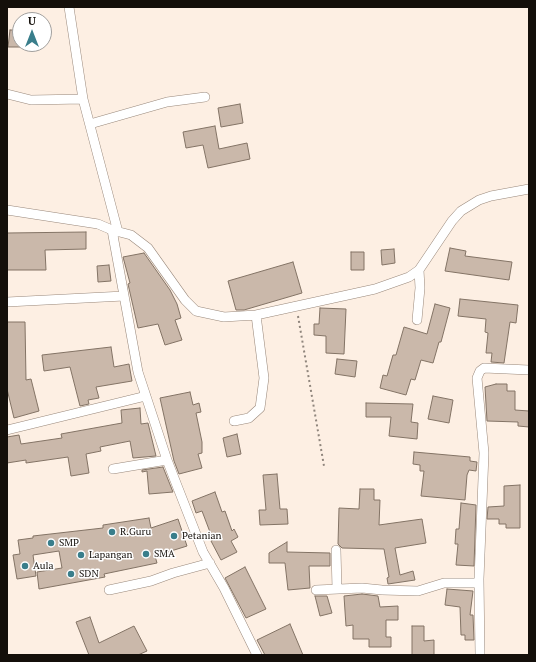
<!DOCTYPE html>
<html>
<head>
<meta charset="utf-8">
<style>
  body { margin:0 }
  #map { position:relative; width:536px; height:662px; overflow:hidden; background:#fdefe3; font-family:"PT Serif",serif }
  canvas { display:block }
  .frame { position:absolute; inset:0; border:8px solid #140f0a; pointer-events:none }
  .north { position:absolute; left:12px; top:12px; width:40px; height:40px; box-sizing:border-box; background:#fff; border:1px solid #a19f9d; border-radius:50%; rotate:0deg; font-size:11px; font-weight:700; line-height:16px; text-align:center; color:#140f0a }
  .north::after { content:''; display:block; margin:auto; width:14px; height:18px; background:#397e8b; clip-path:polygon(50% 0,100% 100%,50% 72%,0 100%) }
</style>
</head>
<body>
<div id="map">
<canvas width="536" height="662"></canvas>
<div class="frame"></div>
<div class="north">U</div>
</div>
<script>
const ctx = document.querySelector('canvas').getContext('2d');
ctx.lineJoin = 'round';
function fill(path, color) { ctx.fillStyle = color; ctx.fill(path, 'evenodd'); }
const poly = rows => new Path2D(rows.map(r => 'M' + r).join(''));
function strokePath(path, color, width, dash) { ctx.strokeStyle = color; ctx.lineWidth = width; ctx.lineCap = dash ? 'butt' : 'round'; ctx.setLineDash(dash || []); ctx.stroke(path); }
function label(font, color, halo, rows, align = 'center') {
  ctx.font = font + ' "PT Serif",serif'; ctx.lineWidth = 3; ctx.setLineDash([]); ctx.textBaseline = 'middle'; ctx.strokeStyle = halo; ctx.fillStyle = color; for (const [text, x, y, turn = 0] of rows) {
    ctx.save(); ctx.translate(x, y); ctx.rotate((+turn || 0) * Math.PI / 180); ctx.textAlign = isNaN(turn) ? turn : align; if (halo) ctx.strokeText(text, 0, 0); ctx.fillText(text, 0, 0); ctx.restore();
  }
}
const building = poly([
  [10,30,20,30,20,47,8,47,10,30],
  [240,104,243,123,221,127,218,108,240,104],
  [215,126,219,149,247,143,250,159,208,168,203,145,186,148,183,132,215,126],
  [86,232,86,249,45,250,46,270,7,270,7,233,86,232],
  [450,248,466,251,465,256,512,262,509,280,445,271,450,248],
  [394,249,395,263,382,265,381,250,394,249],
  [351,252,364,252,364,270,351,270,351,252],
  [144,253,170,290,177,304,181,318,175,320,182,340,165,345,158,324,138,328,128,284,130,283,123,257,144,253],
  [293,262,302,293,244,310,236,310,228,281,293,262],
  [109,265,111,281,98,282,97,266,109,265],
  [460,299,518,305,516,323,510,322,504,363,491,362,492,353,486,353,488,333,485,332,486,319,458,316,460,299],
  [435,304,450,308,441,342,439,342,433,363,421,360,415,380,411,379,406,395,380,388,383,375,387,376,393,355,396,355,404,327,427,334,435,304],
  [320,308,346,309,344,354,326,353,326,336,314,335,314,324,319,324,320,308],
  [7,322,25,322,26,380,31,379,39,411,14,418,7,389,7,322],
  [111,347,114,367,129,364,132,381,96,387,99,398,88,400,89,404,80,406,70,367,44,371,42,355,111,347],
  [337,359,357,361,355,377,335,374,337,359],
  [496,384,507,384,507,391,515,391,515,410,529,411,529,427,518,426,518,422,487,421,485,387,496,384],
  [190,392,193,405,199,403,201,412,196,413,202,442,202,453,198,454,202,468,179,474,174,461,160,398,190,392],
  [433,396,453,400,449,423,428,419,433,396],
  [366,403,413,404,411,422,418,423,417,439,389,436,391,417,366,417,366,403],
  [140,408,141,424,148,423,156,456,133,458,130,441,100,447,101,451,86,454,89,473,71,476,68,457,26,463,26,460,7,463,7,437,19,435,21,444,62,438,61,434,122,423,121,410,140,408],
  [237,434,241,454,227,457,223,438,237,434],
  [414,452,470,457,470,461,477,462,476,471,469,470,467,475,465,500,421,496,424,471,420,471,420,465,413,464,414,452],
  [163,467,173,492,149,494,147,471,142,472,142,470,163,467],
  [277,474,280,509,287,509,288,524,260,525,259,510,266,510,263,475,277,474],
  [520,485,520,528,506,528,506,524,499,524,499,519,487,519,488,507,504,506,504,486,520,485],
  [360,489,374,489,374,500,380,500,379,525,422,519,426,543,395,548,400,575,413,571,415,580,388,584,387,578,389,577,384,549,342,548,338,544,339,508,359,509,360,489],
  [215,492,222,512,225,511,232,531,234,529,238,537,231,541,237,552,221,560,211,541,213,540,202,511,196,513,192,501,215,492],
  [461,503,476,505,474,566,456,565,458,544,455,544,456,529,459,529,461,503],
  [149,518,151,528,178,519,187,546,155,556,157,563,104,574,105,577,39,589,37,572,62,568,59,551,33,555,36,576,17,579,13,555,20,554,18,540,33,538,33,536,103,528,103,525,149,518],
  [287,542,287,552,330,553,330,566,309,566,310,588,288,590,285,563,269,563,269,553,287,542],
  [245,567,266,609,246,618,225,578,245,567],
  [447,589,473,591,470,615,473,615,474,640,465,640,465,635,461,635,460,607,445,605,447,589],
  [362,594,378,596,380,607,398,606,398,620,386,620,386,637,391,637,391,647,369,647,369,639,353,639,353,625,346,626,344,596,362,594],
  [315,596,327,596,332,613,320,616,315,596],
  [90,617,99,643,134,626,147,651,138,655,89,655,76,622,90,617],
  [290,624,303,655,265,655,257,640,290,624],
  [412,626,424,626,424,641,434,640,434,655,412,655,412,626]
]);
fill(building, '#cab8aa');
strokePath(building, '#837365', 1);
const street = poly([
  [69,7,83,99,118,232],
  [7,94,31,100,83,99],
  [90,124,167,102,205,97],
  [7,210,98,224,112,230,138,372,167,460,203,552,224,588,257,655],
  [112,230,131,235,148,248,185,300,196,311,224,317,256,315,375,289,409,277,419,270,452,221,461,211,479,200,491,196,529,189],
  [7,302,124,296],
  [417,320,420,288,419,270],
  [234,421,249,418,260,408,264,378,256,315],
  [7,430,146,396],
  [113,469,167,460],
  [336,550,337,589],
  [109,590,151,581,173,573,210,563],
  [316,590,362,588,382,590,418,591,444,583,479,583],
  [480,655,479,579,484,453,477,378,480,371,484,368,529,370]
]);
strokePath(street, '#99887b', 10);
strokePath(poly([
  [298,316,324,466]
]), '#8f857c', 2, [2, 3]);
strokePath(street, '#fff', 9);
for (const [x, y, r, color] of [
  [112,532,4,"#397e8b"],
  [174,536,4,"#397e8b"],
  [51,543,4,"#397e8b"],
  [146,554,4,"#397e8b"],
  [81,555,4,"#397e8b"],
  [25,566,4,"#397e8b"],
  [71,574,4,"#397e8b"]
]) { const dot = new Path2D(); dot.arc(x, y, r, 0, 2 * Math.PI); ctx.fillStyle = color; ctx.fill(dot); strokePath(dot, '#fff', 1.5); }
label('10px', '#140f0a', '#fff', [
  ["R.Guru",120,532],
  ["Petanian",182,536],
  ["SMP",59,543],
  ["SMA",154,554],
  ["Lapangan",89,555],
  ["Aula",33,566],
  ["SDN",79,574]
], 'left');
</script>
</body>
</html>
